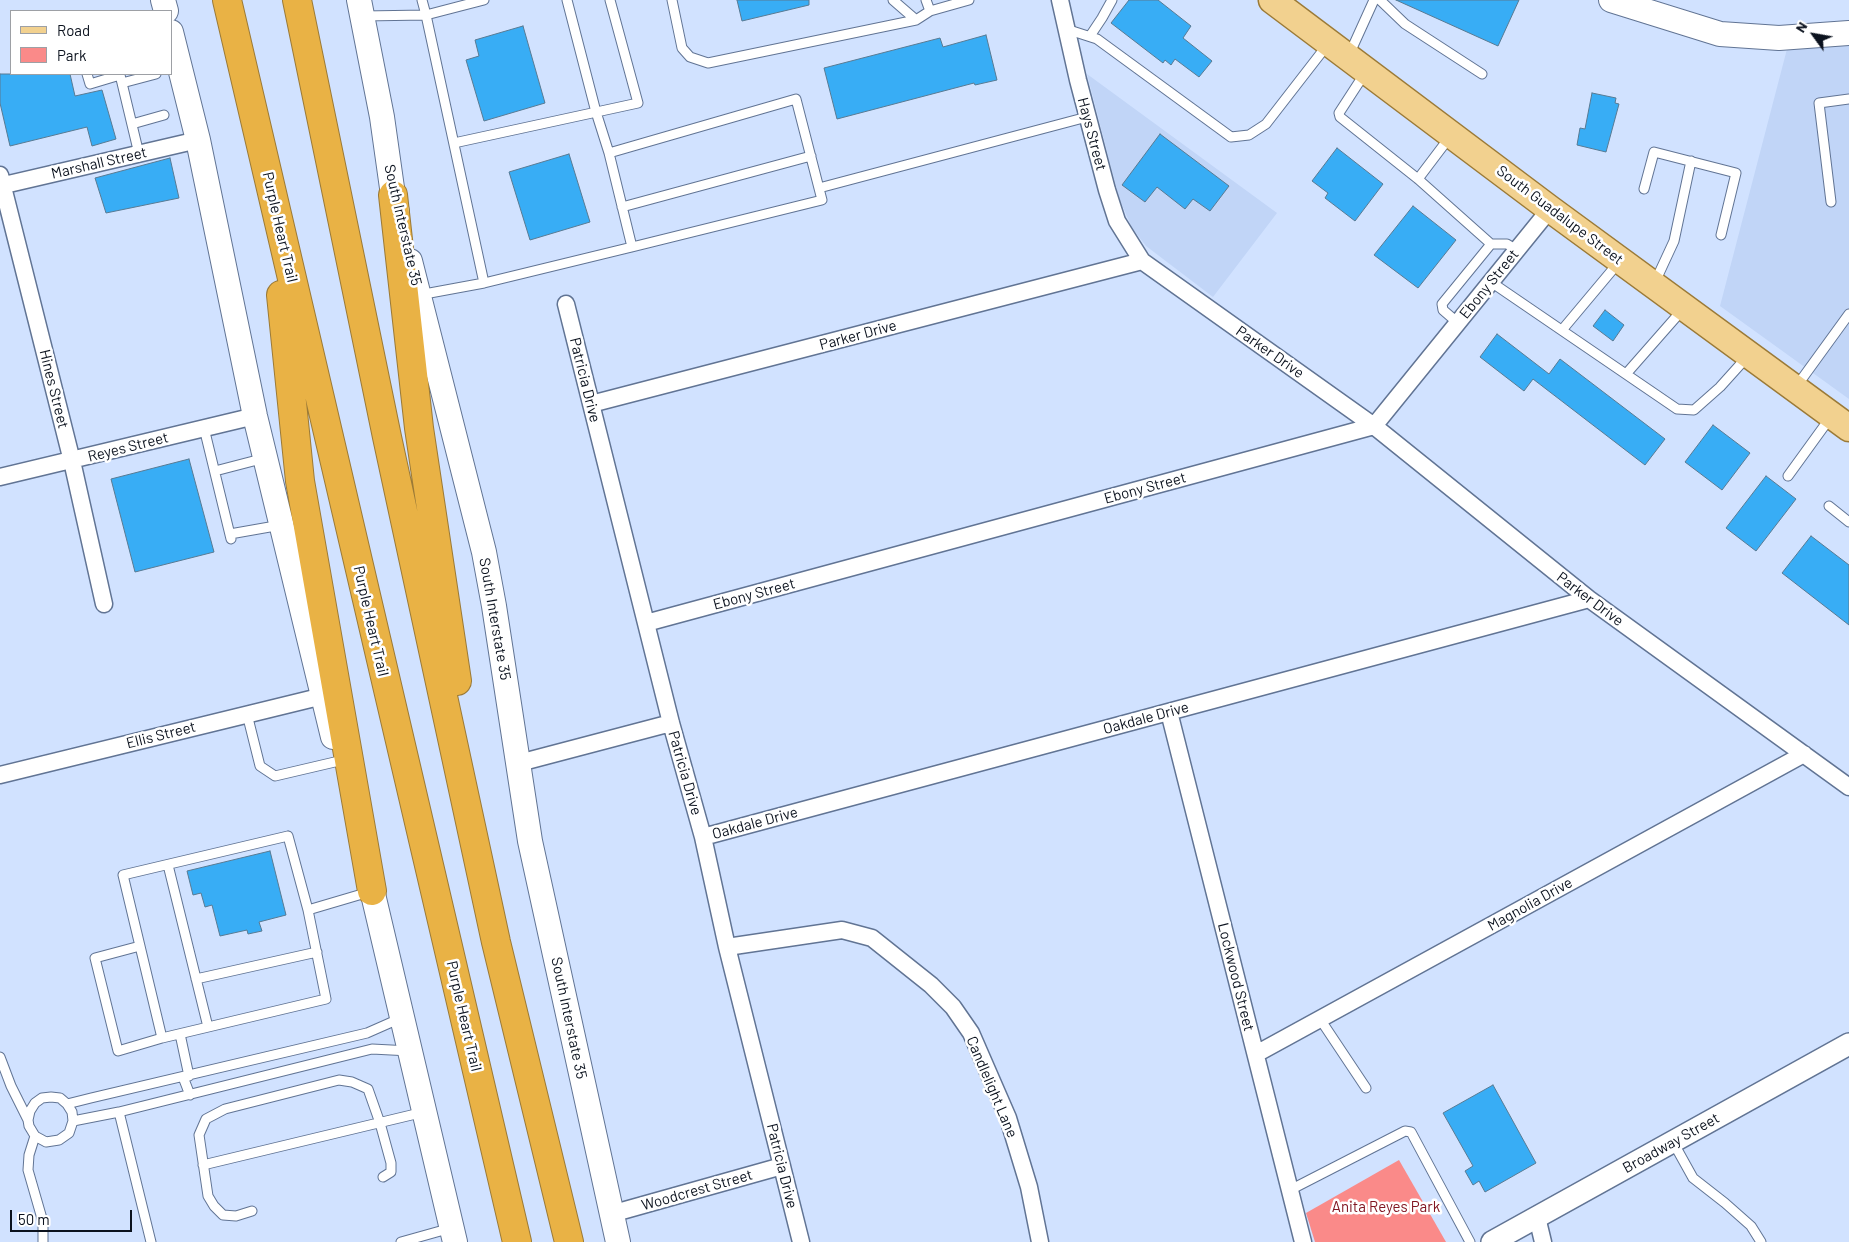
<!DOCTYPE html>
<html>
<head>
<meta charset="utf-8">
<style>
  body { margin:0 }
  #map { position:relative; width:1849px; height:1242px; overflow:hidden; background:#d1e2ff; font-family:Barlow,sans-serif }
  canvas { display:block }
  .legend { position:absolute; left:10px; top:10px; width:162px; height:65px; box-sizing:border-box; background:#fff; border:1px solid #9da0a5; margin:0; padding:6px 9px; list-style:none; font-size:15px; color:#0b121e }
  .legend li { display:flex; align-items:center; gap:10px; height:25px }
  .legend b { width:25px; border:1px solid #9da0a5 }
  .north { position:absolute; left:1789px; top:10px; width:50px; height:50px; -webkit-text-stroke:4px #fff; paint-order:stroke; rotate:302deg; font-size:14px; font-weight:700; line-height:20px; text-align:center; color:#0b121e }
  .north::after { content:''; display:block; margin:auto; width:18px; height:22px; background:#0b121e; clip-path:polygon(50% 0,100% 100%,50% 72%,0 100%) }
  .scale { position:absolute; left:10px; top:1210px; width:122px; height:22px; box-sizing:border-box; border:2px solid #0b121e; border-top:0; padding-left:6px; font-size:15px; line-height:18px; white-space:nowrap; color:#0b121e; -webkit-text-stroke:4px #fff; paint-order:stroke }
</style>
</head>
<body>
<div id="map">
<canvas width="1849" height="1242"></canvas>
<ul class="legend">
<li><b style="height:6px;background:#f2d18f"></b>Road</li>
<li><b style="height:14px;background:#fa8a89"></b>Park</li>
</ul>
<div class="north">N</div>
<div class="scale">50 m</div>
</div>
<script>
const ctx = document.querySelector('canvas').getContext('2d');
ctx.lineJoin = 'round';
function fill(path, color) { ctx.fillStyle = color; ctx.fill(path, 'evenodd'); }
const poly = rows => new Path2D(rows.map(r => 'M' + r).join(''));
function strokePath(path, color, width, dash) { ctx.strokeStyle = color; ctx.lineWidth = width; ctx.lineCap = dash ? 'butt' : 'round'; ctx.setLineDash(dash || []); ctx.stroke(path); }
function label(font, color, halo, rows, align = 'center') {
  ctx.font = font + ' Barlow,sans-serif'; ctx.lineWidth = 5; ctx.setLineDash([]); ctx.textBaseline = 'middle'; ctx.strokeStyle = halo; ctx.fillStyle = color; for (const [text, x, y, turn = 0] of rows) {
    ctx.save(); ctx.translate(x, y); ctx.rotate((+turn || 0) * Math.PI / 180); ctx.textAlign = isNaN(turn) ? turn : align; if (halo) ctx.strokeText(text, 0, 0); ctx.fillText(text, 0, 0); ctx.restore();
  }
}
fill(poly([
  [1849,44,1849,399,1720,306,1787,49],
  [1087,74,1277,213,1213,297,1146,246,1132,228,1119,198]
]), '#c1d5f7');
fill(poly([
  [1399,1160,1446,1242,1315,1242,1306,1213]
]), '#fa8a89');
const building = poly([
  [737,0,809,0,809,5,742,21,737,0],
  [1129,0,1158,0,1191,26,1183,38,1212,61,1199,77,1175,59,1171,65,1165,60,1163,63,1111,23,1129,0],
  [1396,0,1519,0,1498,46,1396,0],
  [523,26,545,103,484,121,466,60,479,56,475,40,523,26],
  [986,35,997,80,975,85,974,83,837,119,824,68,940,38,943,47,986,35],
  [0,74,70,74,75,96,102,90,116,139,92,146,87,127,10,146,0,103,0,74],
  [1592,93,1616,98,1615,103,1619,104,1606,152,1577,145,1580,128,1585,129,1592,93],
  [1160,134,1229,186,1210,211,1193,199,1185,209,1157,187,1145,202,1122,185,1160,134],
  [1337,148,1383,184,1355,221,1325,198,1328,193,1312,181,1337,148],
  [569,154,590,222,530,240,509,172,569,154],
  [170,158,179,198,106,213,95,178,170,158],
  [1413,206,1456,240,1418,288,1374,255,1413,206],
  [1605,310,1624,325,1613,341,1593,326,1605,310],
  [1497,334,1549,374,1560,359,1665,439,1645,465,1533,379,1524,391,1480,357,1497,334],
  [1713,425,1750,453,1722,490,1685,462,1713,425],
  [189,459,214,552,135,572,111,479,189,459],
  [1766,476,1796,499,1756,551,1726,528,1766,476],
  [1811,536,1849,565,1849,625,1782,573,1811,536],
  [270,851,286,915,259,922,262,931,248,934,247,930,220,936,212,905,205,907,201,893,193,895,187,871,270,851],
  [1493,1085,1536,1163,1485,1192,1479,1181,1473,1185,1465,1171,1473,1166,1443,1113,1493,1085]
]);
fill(building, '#38adf5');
strokePath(building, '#587a93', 1);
const service = poly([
  [567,0,596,112,609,153],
  [672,0,682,48,690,57,708,63,916,20,930,11,969,0],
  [893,0,916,20],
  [926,0,930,11],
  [1380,0,1405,24,1482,74],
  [363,16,426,15,422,0],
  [1066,29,1097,39,1231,137,1249,135,1266,124,1328,44],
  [1090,36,1102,18,1112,0],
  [1349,55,1374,0],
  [1365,73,1339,113,1340,117,1418,179,1491,244,1507,244,1517,250],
  [87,74,90,84,120,75,122,83],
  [132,124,164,115],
  [454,143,638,103,610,0],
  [139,154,122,83,156,74],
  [1418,179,1449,138],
  [819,188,1087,117],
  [1644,189,1654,152,1736,173,1721,235],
  [1831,202,1819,103,1849,99],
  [622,207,811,156],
  [1491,282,1677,409,1694,410,1720,387,1747,357],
  [1655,282,1674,241,1691,161],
  [484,283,632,247,822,200,796,99,609,153,632,247],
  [419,295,484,283,426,15,484,0],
  [1458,323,1443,310,1442,304,1491,244],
  [1562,330,1619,262],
  [1626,374,1684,308],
  [1796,387,1849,314],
  [204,428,231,539],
  [215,471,265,458],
  [1788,476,1830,418],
  [1829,506,1849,522],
  [230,534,281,525],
  [247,714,260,766,275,776,339,761],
  [288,836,308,910,326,999,162,1038,123,875,288,836],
  [168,865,208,1027],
  [308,910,369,892],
  [140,946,95,958,118,1051,162,1038],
  [196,979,317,952],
  [1320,1019,1366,1088],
  [180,1034,189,1076],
  [0,1057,11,1086,28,1120],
  [183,1077,190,1095],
  [67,1104,72,1112,73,1121,69,1133,59,1140,46,1142,35,1136,29,1126,28,1120,30,1111,35,1103,42,1098,51,1097,60,1098,67,1104,91,1098,367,1033,401,1018],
  [119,1112,151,1242],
  [73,1121,119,1112,372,1049,410,1051],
  [35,1136,29,1155,28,1170,43,1222,43,1242],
  [1673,1142,1693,1178,1725,1203,1751,1226,1761,1242],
  [203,1165,424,1112],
  [1290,1190,1405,1131,1411,1132,1470,1242],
  [252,1211,236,1216,223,1215,214,1206,208,1196,199,1135,206,1119,225,1109,339,1080,352,1082,368,1089,380,1123,391,1163,391,1172,383,1177],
  [401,1242,451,1228]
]);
const minor = poly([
  [1060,0,1078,80,1107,190,1117,221,1142,261,1374,426,1589,599,1849,787],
  [0,175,72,461,104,604],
  [0,186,198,140],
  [566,304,671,723,703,837,727,947,801,1242],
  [591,404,1142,261],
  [0,477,255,416],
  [646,623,1374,426,1550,209],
  [1169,712,1303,1242],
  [519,763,671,723],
  [0,775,323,696],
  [703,837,1589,599],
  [727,947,842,930,872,938,931,985,953,1007,971,1033,1008,1118,1029,1187,1040,1242],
  [1256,1054,1804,754],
  [611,1214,782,1166],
  [1537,1217,1543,1242]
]);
const tertiary = poly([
  [1492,1242,1849,1044]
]);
const secondary = poly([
  [163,0,166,11],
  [359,0,382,117,393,195,397,212],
  [1611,0,1720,34,1779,38,1849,33],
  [171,32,198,140,255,416,333,737],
  [410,261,484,552,494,606,530,841,618,1242],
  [368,873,455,1242]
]);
const primary = poly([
  [1272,0,1550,209,1849,428]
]);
const motorway = poly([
  [227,0,517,1242],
  [297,0,387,437,496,942,569,1242],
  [393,195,419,428,457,681],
  [281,295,300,481,372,891]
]);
strokePath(service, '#617494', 11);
strokePath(minor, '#617494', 19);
strokePath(tertiary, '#617494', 24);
strokePath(secondary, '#617494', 26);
strokePath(primary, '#9b7a37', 29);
strokePath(motorway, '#9b7a37', 30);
strokePath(service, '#fff', 9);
strokePath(minor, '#fff', 16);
strokePath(tertiary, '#fff', 21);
strokePath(secondary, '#fff', 24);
strokePath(primary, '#f2d18f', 26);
strokePath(motorway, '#e9b245', 28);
label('15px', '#0b121e', '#fff', [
  ["Hays Street",1092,134,75],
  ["Marshall Street",99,163,-13],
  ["South Guadalupe Street",1560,215,37],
  ["South Interstate 35",403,225,77],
  ["Purple Heart Trail",280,227,77],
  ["Ebony Street",1489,284,-51],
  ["Parker Drive",858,335,-15],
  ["Parker Drive",1270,352,35],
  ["Patricia Drive",585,380,76],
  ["Hines Street",54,389,76],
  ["Reyes Street",128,447,-14],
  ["Ebony Street",1145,488,-15],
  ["Ebony Street",754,594,-15],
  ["Parker Drive",1590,599,37],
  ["South Interstate 35",495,619,80],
  ["Purple Heart Trail",371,621,77],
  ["Oakdale Drive",1146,718,-15],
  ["Ellis Street",161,735,-14],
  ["Patricia Drive",685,773,74],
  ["Oakdale Drive",755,823,-15],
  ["Magnolia Drive",1530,904,-29],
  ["Lockwood Street",1236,977,76],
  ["Purple Heart Trail",464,1016,77],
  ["South Interstate 35",569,1018,78],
  ["Candlelight Lane",992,1087,67],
  ["Broadway Street",1671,1143,-29],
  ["Patricia Drive",782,1166,76],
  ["Woodcrest Street",697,1190,-16]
]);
label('15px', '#811622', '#fff', [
  ["Anita Reyes Park",1386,1207]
]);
</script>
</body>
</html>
